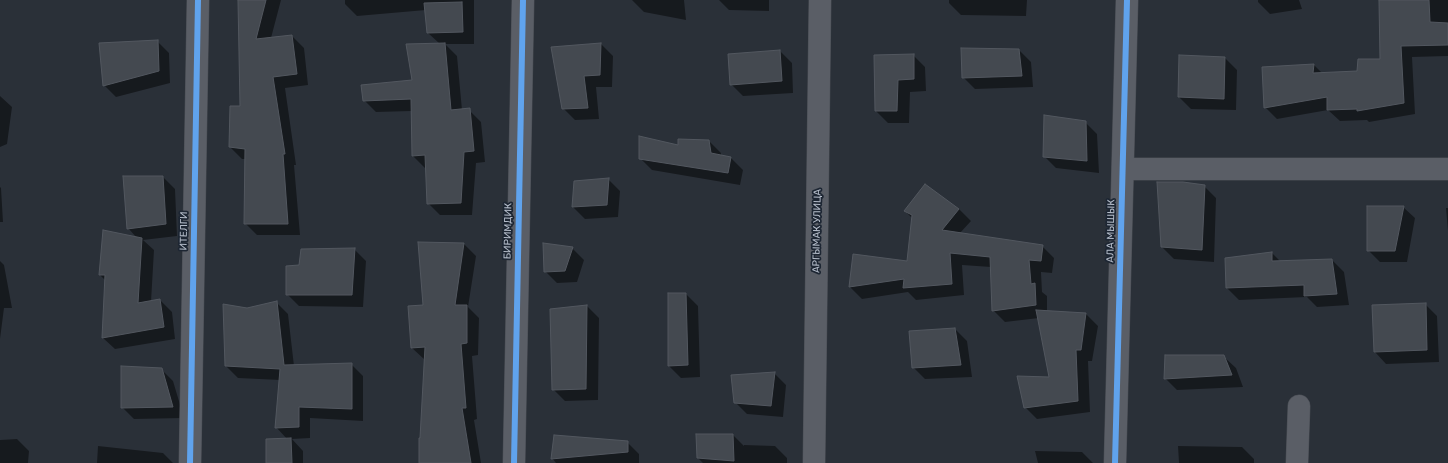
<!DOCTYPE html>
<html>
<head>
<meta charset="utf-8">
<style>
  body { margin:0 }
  canvas { display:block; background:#2a3038 }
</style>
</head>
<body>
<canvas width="1448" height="463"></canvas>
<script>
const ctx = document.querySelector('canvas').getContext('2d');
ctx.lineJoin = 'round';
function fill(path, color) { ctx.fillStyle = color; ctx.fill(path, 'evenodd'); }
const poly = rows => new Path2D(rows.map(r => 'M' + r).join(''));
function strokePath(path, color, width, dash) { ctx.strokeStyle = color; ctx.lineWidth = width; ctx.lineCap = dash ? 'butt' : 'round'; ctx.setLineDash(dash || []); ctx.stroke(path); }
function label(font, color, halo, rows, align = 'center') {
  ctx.font = font + ' Rubik,sans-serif'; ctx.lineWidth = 3.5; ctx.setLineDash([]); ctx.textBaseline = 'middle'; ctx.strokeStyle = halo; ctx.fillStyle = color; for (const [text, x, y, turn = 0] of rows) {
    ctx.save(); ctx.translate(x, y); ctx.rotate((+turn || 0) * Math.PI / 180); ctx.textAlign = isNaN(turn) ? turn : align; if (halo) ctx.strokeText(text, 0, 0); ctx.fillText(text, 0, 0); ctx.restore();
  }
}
fill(poly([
  [239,0,281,0,271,38,292,36,304,48,308,85,285,88,296,165,294,165,300,235,257,235,245,223,246,159,242,159,230,147,241,107],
  [345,0,474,0,474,44,445,44,457,56,462,110,469,110,481,122,485,162,476,163,472,215,440,215,428,203,427,168,425,168,413,156,412,111,376,112,364,100,413,80,440,44,428,33,426,10,357,16,345,4],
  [632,0,684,0,686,20,644,12],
  [719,0,769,0,769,11,729,10],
  [949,0,1027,0,1026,16,961,15,949,3],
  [1258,0,1299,0,1302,9,1270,14,1258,2],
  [1380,0,1448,0,1448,56,1412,57,1415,114,1369,122,1367,120,1340,121,1328,110,1277,119,1265,107,1314,65,1322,73,1358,72,1381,60],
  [157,41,169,53,170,83,116,97,104,85],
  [601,44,613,56,612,87,596,87,599,119,575,120,563,108],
  [1019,50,1031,62,1033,87,975,89,963,77],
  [780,51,792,63,793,93,743,96,731,84],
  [913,55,925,67,926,91,910,92,909,123,888,123,876,111],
  [1180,56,1225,58,1237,70,1236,110,1191,109,1179,97],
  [0,96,12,107,7,144,0,147],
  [1085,122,1097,134,1099,173,1056,168,1044,156],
  [709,141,721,153,721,156,731,158,743,170,740,185,652,170,640,158,679,146],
  [163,177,175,189,177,236,143,240,154,250,151,302,160,300,172,312,175,339,115,349,103,338,105,280,100,275,104,232,137,238,128,228],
  [608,179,620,191,618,217,585,219,573,207],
  [925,185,959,209,971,221,960,233,1042,246,1054,258,1052,273,1041,272,1042,292,1047,296,1047,312,1086,314,1098,326,1092,361,1088,361,1090,412,1037,419,1025,407,1050,378,1039,318,1005,322,993,310,991,267,962,265,964,295,916,300,908,292,862,299,850,287,853,255,907,262,913,219,905,211],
  [1204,186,1216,198,1214,262,1174,259,1162,247],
  [0,187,1,188,3,222,0,222],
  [1403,207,1415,218,1407,262,1380,262,1368,250],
  [1446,208,1448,208,1448,231],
  [464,244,476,256,468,307,479,318,478,355,472,356,477,419,474,420,481,463,420,463,425,360,412,348,424,306],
  [572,248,584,260,577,282,557,283,545,271],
  [354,249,366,261,363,307,299,306,287,294,300,266],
  [1272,253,1281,262,1332,260,1344,272,1349,305,1317,307,1307,297,1239,300,1227,288],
  [0,261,4,265,12,308,4,308,0,339],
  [669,294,686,294,698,306,700,377,681,378,669,366],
  [276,302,288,314,294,366,351,364,363,376,363,421,310,418,310,438,292,439,303,451,303,463,267,463,287,439,276,427,280,380,238,378,226,366,247,309],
  [1425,304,1437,316,1439,362,1386,364,1375,352],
  [587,306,599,318,598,400,565,401,553,389],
  [955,329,967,341,972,377,925,379,913,367],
  [1223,356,1236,368,1243,387,1177,390,1165,378],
  [161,369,173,381,184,418,134,419,122,407],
  [774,373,786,385,783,417,747,414,735,402],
  [733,435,744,446,744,445,775,446,787,458,787,463,703,463,698,458],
  [17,439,29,451,28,463,0,463,0,440],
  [627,442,639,454,639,463,556,463,552,458],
  [98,446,163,453,173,463,97,463],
  [1178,446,1242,447,1254,459,1254,463,1179,463],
  [1035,451,1082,452,1093,463,1038,463]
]), '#0007');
const building = poly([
  [238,0,266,0,256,39,292,35,297,74,273,77,285,154,283,154,288,224,244,224,245,149,229,147,230,106,240,106,238,0],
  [1379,0,1429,0,1430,22,1448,23,1448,45,1401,46,1404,103,1357,111,1357,109,1327,110,1327,97,1264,108,1262,67,1314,64,1313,73,1357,71,1358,59,1380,59,1379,0],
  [462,2,463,32,427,33,424,3,462,2],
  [158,40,159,71,103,86,99,43,158,40],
  [445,43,451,110,470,108,474,151,464,152,461,203,427,204,425,155,412,156,411,99,363,101,361,85,412,80,406,44,445,43],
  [601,43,600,75,584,76,588,108,562,109,551,47,601,43],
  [961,48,1019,49,1022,76,962,78,961,48],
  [780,50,782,81,730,85,728,54,780,50],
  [914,54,914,79,898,80,897,111,875,111,874,55,914,54],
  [1179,55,1225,57,1224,99,1178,97,1179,55],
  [1044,115,1086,121,1087,161,1043,157,1044,115],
  [639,136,678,145,678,139,709,140,711,153,731,157,728,173,639,159,639,136],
  [123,176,163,176,166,224,127,229,123,176],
  [609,178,607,205,572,207,574,181,609,178],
  [1157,182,1183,182,1205,185,1202,250,1161,247,1157,182],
  [925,184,959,209,942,230,1043,245,1041,261,1029,260,1031,284,1035,283,1036,305,992,311,990,257,950,253,952,284,903,288,904,279,849,287,853,254,907,261,912,215,904,211,925,184],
  [1367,206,1404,206,1395,251,1367,251,1367,206],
  [103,230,142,238,138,303,160,299,164,327,102,338,105,275,99,275,103,230],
  [418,242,464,243,455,305,467,305,467,343,461,344,466,408,462,408,471,463,419,463,419,438,420,438,425,347,411,348,408,306,423,305,418,242],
  [543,243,573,247,565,271,544,272,543,243],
  [355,248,352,295,286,295,286,266,299,265,301,249,355,248],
  [1272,252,1272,261,1332,259,1337,294,1304,296,1304,285,1226,288,1225,258,1272,252],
  [668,293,686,293,688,365,668,366,668,293],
  [277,301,284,365,352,363,352,409,299,407,299,427,275,428,280,369,225,366,223,304,247,308,277,301],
  [1426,303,1427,350,1374,352,1372,305,1426,303],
  [587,305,586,389,552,390,550,309,587,305],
  [1036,310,1086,313,1081,350,1076,350,1078,401,1024,408,1017,376,1049,377,1036,310],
  [955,328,961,365,912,368,909,331,955,328],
  [1165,355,1224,355,1232,375,1164,379,1165,355],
  [121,366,162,368,173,407,121,408,121,366],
  [775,372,771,406,734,403,731,375,775,372],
  [696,434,733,434,734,461,697,458,696,434],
  [554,435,628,441,628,452,551,459,554,435],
  [291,438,292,463,266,463,266,439,291,438]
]);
fill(building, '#444950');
strokePath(building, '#52575f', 1);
const street = poly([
  [1123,169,1448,169],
  [190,463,198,0],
  [514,463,523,0],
  [814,463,820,0],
  [1115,463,1127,0],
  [1297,463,1299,406]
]);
strokePath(street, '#484c53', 23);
strokePath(street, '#5a5e66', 22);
strokePath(poly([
  [190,463,198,0],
  [514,463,523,0],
  [1115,463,1127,0]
]), '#60a3ed', 6);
label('10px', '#b4bcc9', '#1d2633', [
  ["ИТЕЛГИ",184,231,-89],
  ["БИРИМДИК",508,231,-89],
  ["АРГЫМАК УЛИЦА",817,231,-89],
  ["АЛА МЫШЫК",1111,231,-89]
]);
</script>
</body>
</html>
